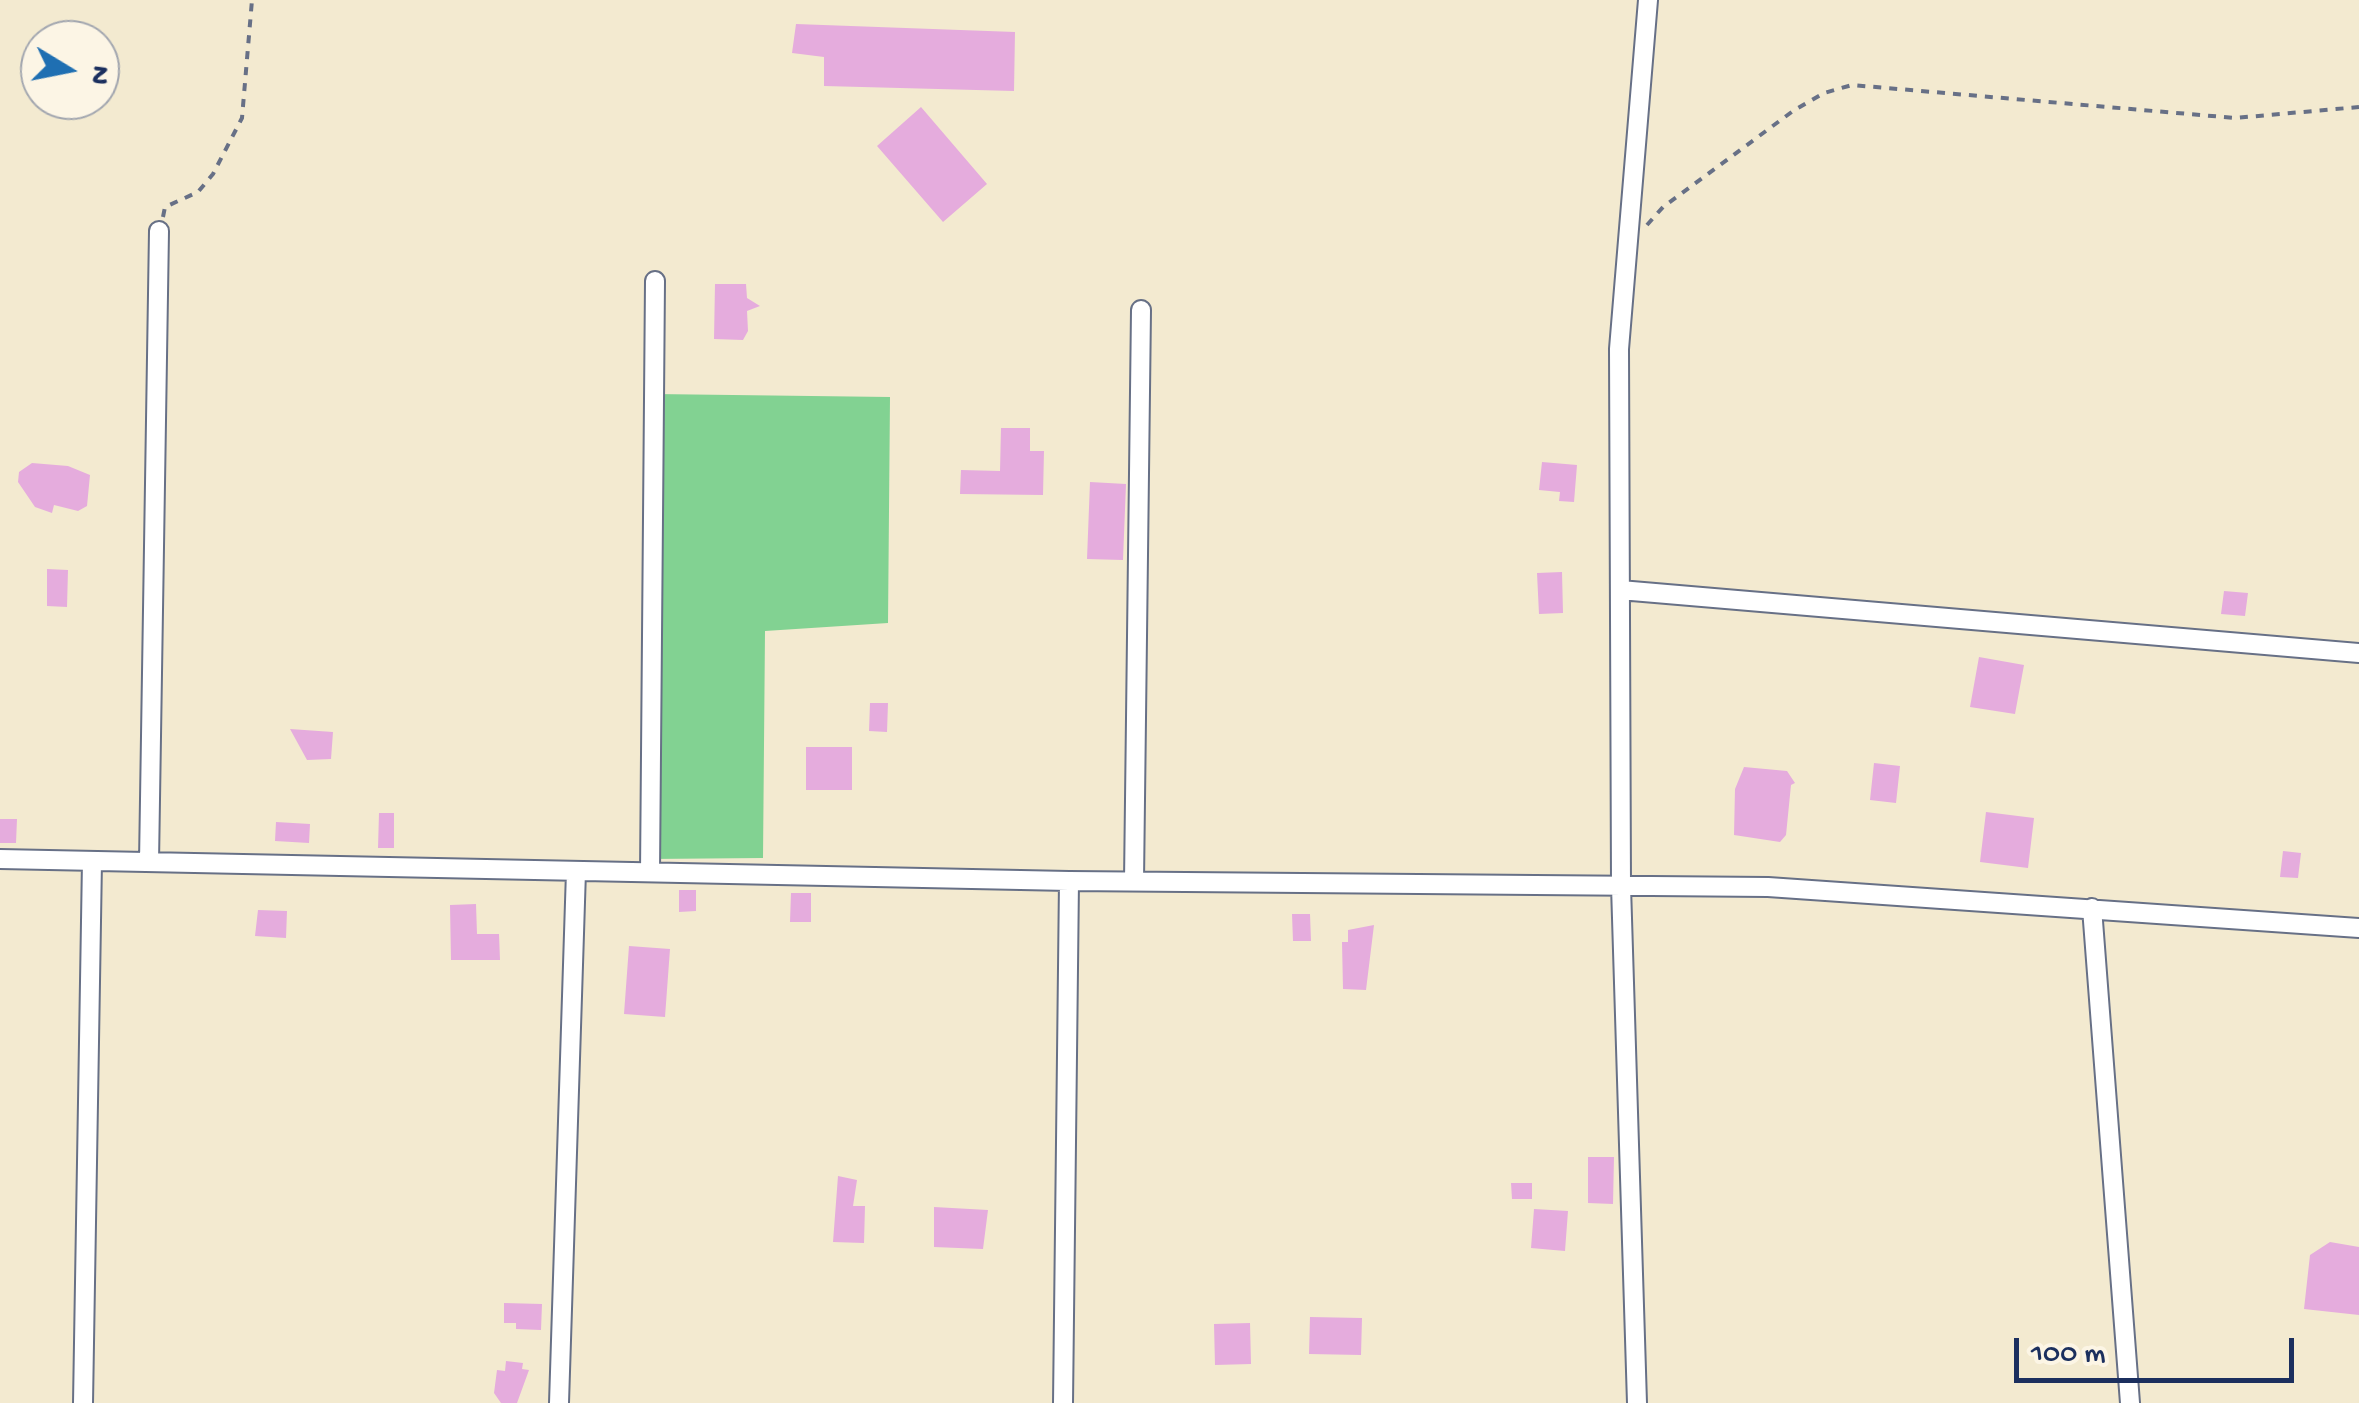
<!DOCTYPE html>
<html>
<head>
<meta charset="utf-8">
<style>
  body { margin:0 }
  #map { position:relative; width:2359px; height:1403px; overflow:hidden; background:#f3ead0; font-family:"Gochi Hand",sans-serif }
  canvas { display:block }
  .north { position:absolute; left:20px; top:20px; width:100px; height:100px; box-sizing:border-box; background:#fcf5e5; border:2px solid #a2a6af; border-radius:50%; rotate:100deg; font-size:28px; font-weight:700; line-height:40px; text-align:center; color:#1b2f5e }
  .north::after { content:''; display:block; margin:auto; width:35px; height:45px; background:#1f6fb2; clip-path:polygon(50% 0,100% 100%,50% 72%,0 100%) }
  .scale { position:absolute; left:2014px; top:1338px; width:280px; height:45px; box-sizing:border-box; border:5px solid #1b2f5e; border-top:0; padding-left:12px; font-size:30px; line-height:35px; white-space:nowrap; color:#1b2f5e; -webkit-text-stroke:8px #fcf5e5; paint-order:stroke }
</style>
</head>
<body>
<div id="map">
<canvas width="2359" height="1403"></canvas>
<div class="north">N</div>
<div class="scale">100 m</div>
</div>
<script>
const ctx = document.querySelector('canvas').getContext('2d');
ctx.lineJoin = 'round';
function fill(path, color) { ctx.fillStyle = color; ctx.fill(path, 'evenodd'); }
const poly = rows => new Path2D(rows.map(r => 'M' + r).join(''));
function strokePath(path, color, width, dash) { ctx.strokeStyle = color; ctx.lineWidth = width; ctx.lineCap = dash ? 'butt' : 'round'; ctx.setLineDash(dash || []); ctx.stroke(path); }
fill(poly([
  [654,394,890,397,888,623,765,631,763,858,650,859]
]), '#82d292');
fill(poly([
  [796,24,1015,32,1014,91,824,86,824,57,792,53],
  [921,107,987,184,943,222,877,146],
  [715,284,746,284,747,298,760,306,747,311,748,331,743,340,714,339],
  [1001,428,1030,428,1030,451,1044,451,1043,495,960,494,961,470,1000,471],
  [1542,462,1577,465,1574,502,1559,501,1560,492,1539,490],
  [32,463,68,466,90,475,87,506,78,511,54,505,52,513,35,507,18,482,19,472],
  [1090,482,1126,484,1123,560,1087,559],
  [47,569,68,570,67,607,47,606],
  [1562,572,1563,613,1539,614,1537,573],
  [2224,591,2248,593,2245,616,2221,614],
  [1979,657,2024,665,2015,714,1970,707],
  [870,703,888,703,887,732,869,731],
  [290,729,333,732,331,759,307,760],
  [806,747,852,747,852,790,806,790],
  [1874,763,1900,766,1896,803,1870,800],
  [1744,767,1787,771,1795,783,1791,785,1786,835,1780,842,1734,835,1735,789],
  [1986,812,2034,818,2028,868,1980,862],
  [379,813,394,813,394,848,378,848],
  [0,819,17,819,16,843,0,843],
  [276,822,310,824,309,843,275,841],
  [2283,851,2301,853,2298,878,2280,877],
  [679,890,696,890,696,911,679,912],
  [791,893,811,893,811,922,790,922],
  [476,904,477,934,499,934,500,960,451,960,450,905],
  [258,910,287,911,286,938,255,936],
  [1292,914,1310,914,1311,941,1293,941],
  [1374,925,1366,990,1343,989,1342,942,1348,942,1348,930],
  [629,946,670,949,665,1017,624,1014],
  [1588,1157,1614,1157,1613,1204,1588,1203],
  [838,1176,857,1180,853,1206,865,1206,864,1243,833,1242],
  [1511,1183,1532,1183,1532,1199,1512,1199],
  [934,1207,988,1210,983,1249,934,1247],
  [1534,1209,1568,1211,1565,1251,1531,1248],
  [2330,1242,2359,1247,2359,1315,2304,1309,2310,1255],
  [504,1303,542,1304,541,1330,516,1329,516,1323,504,1323],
  [1310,1317,1362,1318,1361,1355,1309,1354],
  [1250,1323,1251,1364,1215,1365,1214,1324],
  [506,1361,523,1363,522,1369,529,1370,517,1403,501,1403,494,1393,497,1370,505,1371]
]), '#e5acdd');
const minor = poly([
  [1620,590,2359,653],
  [0,859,1069,881,1768,887,2359,928],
  [149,862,159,231],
  [650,872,655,281],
  [1134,881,1141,310],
  [2092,908,2130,1403],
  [83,1403,92,861],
  [559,1403,576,871],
  [1063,1403,1069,881],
  [1637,1403,1621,886,1619,349,1648,0]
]);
strokePath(minor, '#677086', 22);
strokePath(poly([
  [163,217,165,207,198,192,213,174,242,118,252,0],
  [1647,225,1663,207,1793,111,1824,93,1852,85,2235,118,2359,107]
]), '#677086', 4, [8, 8]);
strokePath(minor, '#fff', 18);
</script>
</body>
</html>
